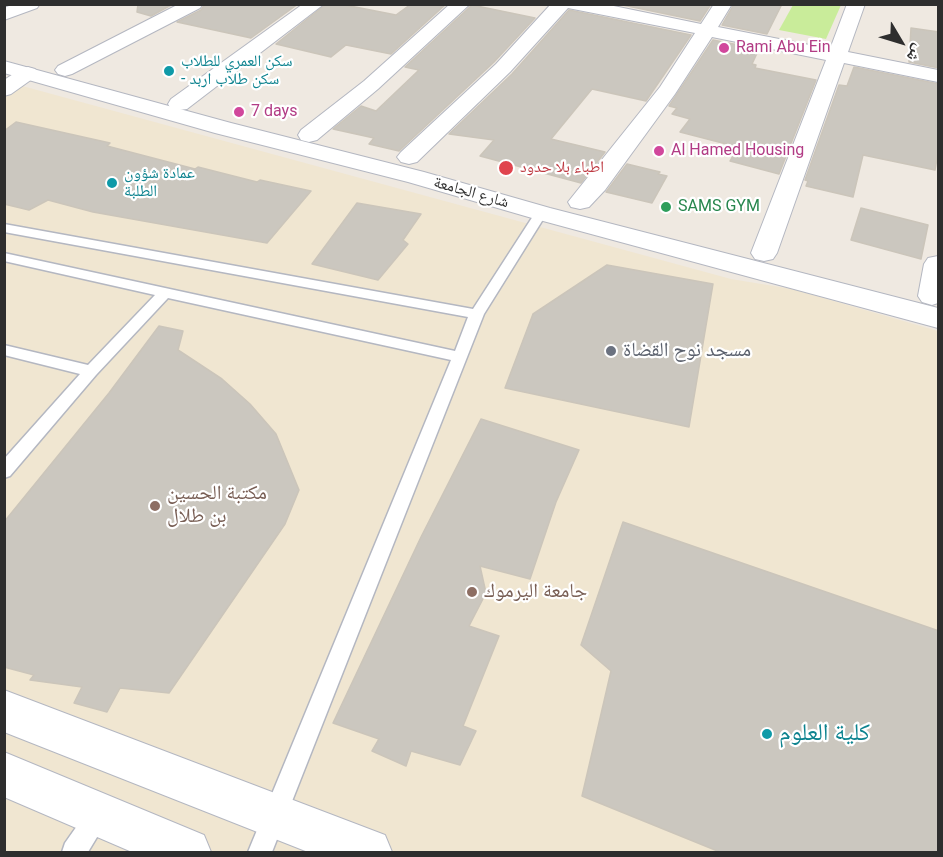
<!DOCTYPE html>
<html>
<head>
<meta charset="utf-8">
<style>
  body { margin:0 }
  #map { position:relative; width:943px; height:857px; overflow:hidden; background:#efe9e1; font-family:Roboto,"Noto Naskh Arabic",sans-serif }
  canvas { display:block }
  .frame { position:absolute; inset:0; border:6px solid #2e2e2e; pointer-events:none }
  .north { position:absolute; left:871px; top:12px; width:60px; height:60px; -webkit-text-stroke:4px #fff; paint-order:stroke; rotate:128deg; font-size:16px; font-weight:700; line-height:24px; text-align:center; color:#2e2e2e }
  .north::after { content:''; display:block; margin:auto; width:21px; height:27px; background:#2e2e2e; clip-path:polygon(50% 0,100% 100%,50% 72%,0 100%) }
</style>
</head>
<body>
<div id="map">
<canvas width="943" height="857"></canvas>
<div class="frame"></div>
<div class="north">ش</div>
</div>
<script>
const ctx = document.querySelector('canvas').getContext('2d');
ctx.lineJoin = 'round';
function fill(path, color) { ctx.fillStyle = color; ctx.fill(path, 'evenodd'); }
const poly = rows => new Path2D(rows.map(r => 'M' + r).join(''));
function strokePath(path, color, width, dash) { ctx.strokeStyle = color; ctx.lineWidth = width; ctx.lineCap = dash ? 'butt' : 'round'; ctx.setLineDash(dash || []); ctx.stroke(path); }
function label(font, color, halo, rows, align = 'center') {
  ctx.font = font + ' Roboto,"Noto Naskh Arabic",sans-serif'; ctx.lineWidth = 4.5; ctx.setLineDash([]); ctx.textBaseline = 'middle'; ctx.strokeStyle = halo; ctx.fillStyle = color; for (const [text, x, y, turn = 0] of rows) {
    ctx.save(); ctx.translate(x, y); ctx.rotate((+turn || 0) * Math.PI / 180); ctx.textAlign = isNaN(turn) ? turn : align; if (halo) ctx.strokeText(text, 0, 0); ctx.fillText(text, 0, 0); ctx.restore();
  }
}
fill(poly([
  [4,81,731,279,792,289,938,331,938,852,5,852]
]), '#f0e6d1');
fill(poly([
  [793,5,841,4,841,5,826,39,779,30]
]), '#c9ec9a');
const building = poly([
  [138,4,173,4,151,16,137,12,138,4],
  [205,4,298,4,251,38,177,22,201,10,205,4],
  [326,4,340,4,396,15,411,4,446,4,391,54,346,45,331,57,276,44,326,4],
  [618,4,711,4,700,21,618,4],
  [734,4,782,4,767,34,722,25,734,4],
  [472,5,535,18,494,62,399,151,369,144,374,138,333,129,361,106,376,111,419,70,405,67,472,5],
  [569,10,691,35,646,101,592,89,551,139,605,152,581,183,480,156,494,140,449,134,512,74,569,10],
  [911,28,939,32,939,68,909,62,911,28],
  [713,40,759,49,752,64,756,65,755,68,816,80,779,174,730,161,738,147,680,132,690,119,672,114,677,108,669,106,713,40],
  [854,67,939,84,939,147,935,170,863,155,853,197,806,186,808,181,805,180,839,85,847,86,854,67],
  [16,122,110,143,107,146,195,169,198,167,257,182,260,180,311,191,267,243,93,212,48,200,29,210,4,204,4,131,16,122],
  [627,164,660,172,658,174,667,176,652,203,606,192,627,164],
  [357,203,421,214,403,240,408,244,378,280,312,264,357,203],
  [861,208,928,225,921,259,851,240,861,208],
  [607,265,713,284,689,427,505,388,533,314,607,265],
  [159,326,183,331,178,350,222,379,250,404,276,434,299,490,285,524,169,693,120,688,107,712,74,703,82,687,30,680,34,675,4,667,4,522,109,393,159,326],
  [481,419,579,450,556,502,530,579,480,566,486,593,469,626,499,636,463,726,476,731,460,765,411,751,406,766,372,751,379,739,333,723,421,537,481,419],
  [623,522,939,631,939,852,720,852,582,796,611,671,581,645,623,522]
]);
fill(building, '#cbc7bf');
strokePath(building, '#cbc5ba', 1.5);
const service = poly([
  [541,209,547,213,484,314,272,852,248,852,451,360,168,298,96,375,10,476,4,478,4,459,80,374,4,355,4,345,88,365,155,295,4,261,4,253,455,351,468,317,4,232,4,224,473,309,535,213,541,209],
  [99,802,107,806,111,814,88,852,62,852,65,843,91,806,99,802]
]);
const minor = poly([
  [14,4,40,4,37,8,4,20,4,8,14,4],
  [179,4,203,4,200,8,72,74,65,76,58,74,55,70,58,66,179,4],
  [303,4,324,4,187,109,179,110,171,109,168,104,171,99,303,4],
  [450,4,470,4,378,89,317,140,309,142,301,140,298,135,301,130,364,81,450,4],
  [551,4,604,4,701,24,714,4,732,4,718,27,830,49,847,4,865,4,848,52,938,70,938,82,844,63,777,253,773,259,764,261,755,259,751,253,826,60,712,37,675,94,605,190,589,207,580,209,571,207,568,202,660,87,695,33,568,8,510,72,417,162,409,164,401,162,397,157,401,152,496,64,551,4],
  [28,67,35,69,38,73,35,77,11,94,4,96,4,80,21,69,28,67],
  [938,256,938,303,932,305,922,302,918,296,924,264,928,258,938,256],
  [4,690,385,835,392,852,308,852,4,732,4,690],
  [4,752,204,835,211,852,132,852,4,797,4,752]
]);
const secondary = poly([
  [4,61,231,123,424,172,550,208,938,308,938,328,532,218,408,182,215,133,4,73,4,61]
]);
strokePath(service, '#b4b7c1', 3);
strokePath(minor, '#b4b7c1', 2);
strokePath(secondary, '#b4b7c1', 2);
fill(service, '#fff');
fill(minor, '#fff');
fill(secondary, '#fff');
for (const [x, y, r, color] of [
  [724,48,6,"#d1479c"],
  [169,71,6,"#0f9aa8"],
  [239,112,6,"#d1479c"],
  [659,151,6,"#d1479c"],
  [506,168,8,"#e0444e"],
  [112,183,6,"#0f9aa8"],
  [666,207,6,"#2e9e5b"],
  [611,351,6,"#6b7280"],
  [155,506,6,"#8d6e63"],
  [472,592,6,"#8d6e63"],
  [767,734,6,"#0f9aa8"]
]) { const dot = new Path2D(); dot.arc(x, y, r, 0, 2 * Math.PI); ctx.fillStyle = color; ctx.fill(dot); strokePath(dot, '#fff', 2); }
label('16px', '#b23c85', '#fff', [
  ["Rami Abu Ein",736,48],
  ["7 days",251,112],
  ["Al Hamed Housing",671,151]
], 'left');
label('16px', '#0d838f', '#fff', [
  ["سكن العمري للطلاب",181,62],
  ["- سكن طلاب اربد",181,80],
  ["عمادة شؤون",124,174],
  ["الطلبة",124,192]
], 'left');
label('16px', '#be3a42', '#fff', [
  ["اطباء بلا حدود",520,168]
], 'left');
label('16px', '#2e2e2e', '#fff', [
  ["شارع الجامعة",471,193,16]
]);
label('16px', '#27864d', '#fff', [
  ["SAMS GYM",678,207]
], 'left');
label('20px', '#5b616d', '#fff', [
  ["مسجد نوح القضاة",623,351]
], 'left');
label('20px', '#785e54', '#fff', [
  ["مكتبة الحسين",167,494],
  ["بن طلال",167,517],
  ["جامعة اليرموك",484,592]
], 'left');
label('24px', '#0d838f', '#fff', [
  ["كلية العلوم",779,734]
], 'left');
</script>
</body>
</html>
